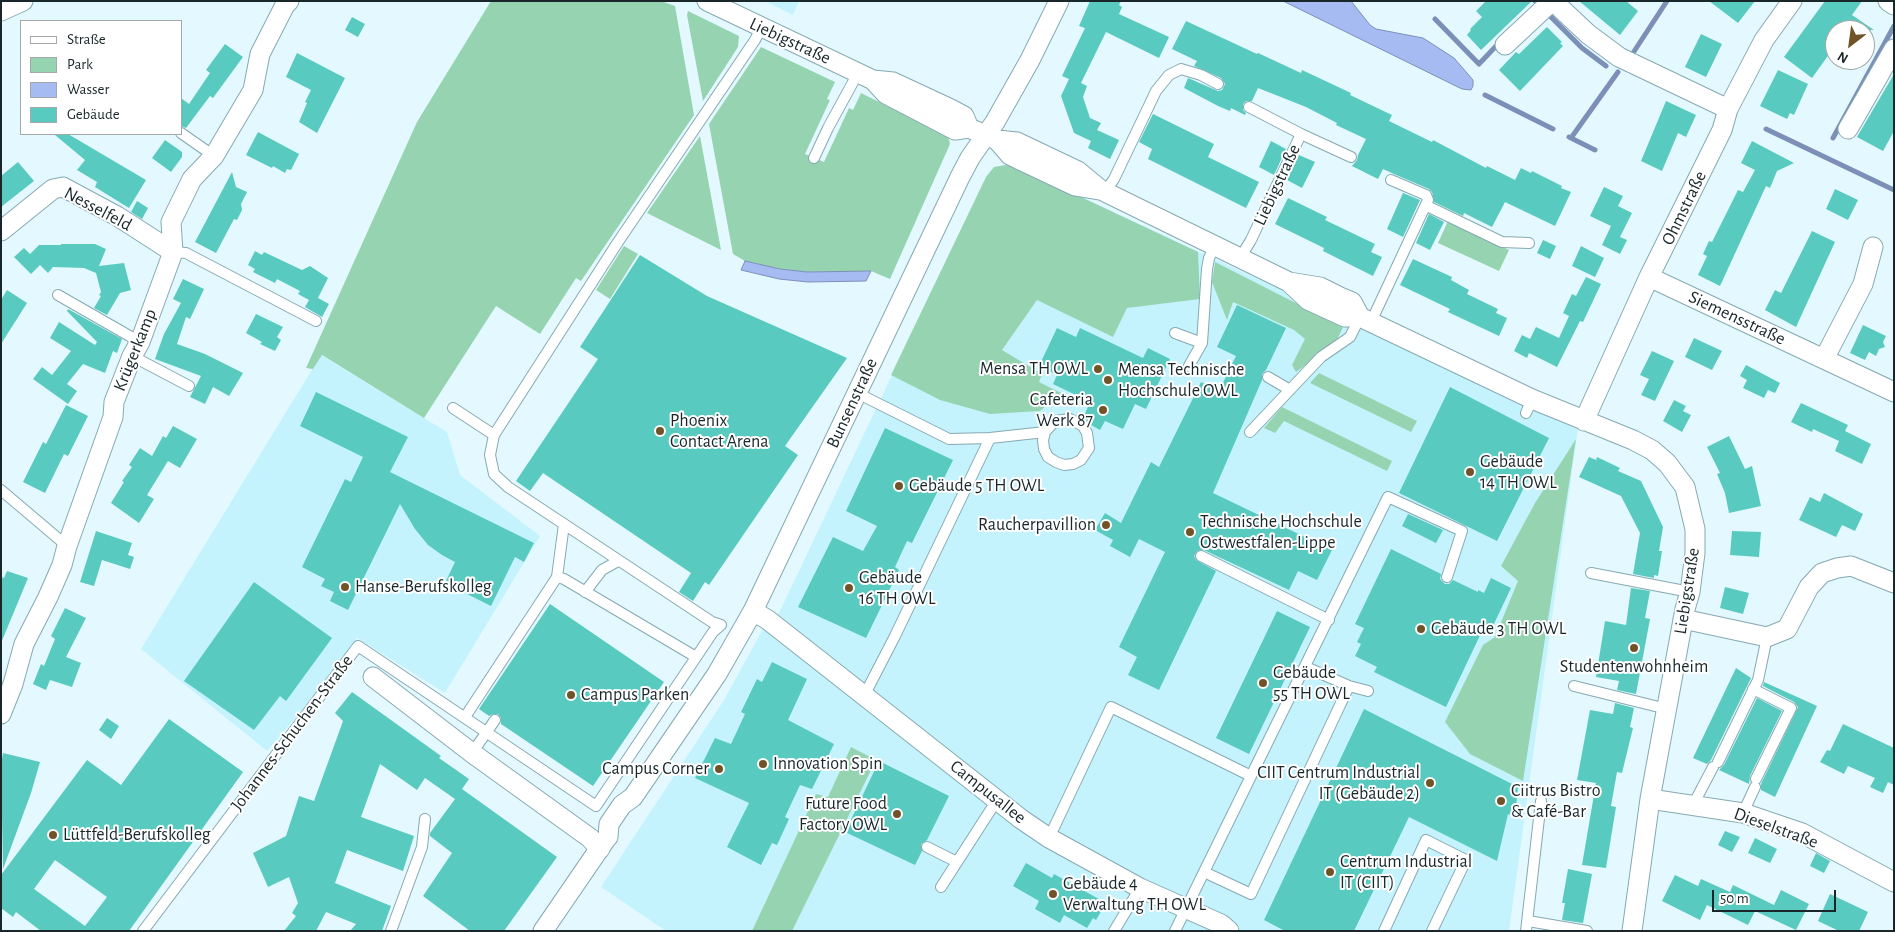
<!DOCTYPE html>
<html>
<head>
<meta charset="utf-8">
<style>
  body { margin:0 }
  #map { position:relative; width:1895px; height:932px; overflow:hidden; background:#e3f9ff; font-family:"Alegreya Sans",sans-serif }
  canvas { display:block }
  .frame { position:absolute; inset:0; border:2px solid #19272a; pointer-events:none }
  .legend { position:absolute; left:20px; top:20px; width:162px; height:115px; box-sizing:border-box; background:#fff; border:1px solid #a3a9aa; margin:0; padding:6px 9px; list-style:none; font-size:15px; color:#19272a }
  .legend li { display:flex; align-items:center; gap:10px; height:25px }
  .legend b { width:25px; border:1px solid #a3a9aa }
  .north { position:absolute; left:1825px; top:20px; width:50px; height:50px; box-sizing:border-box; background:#fff; border:1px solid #a3a9aa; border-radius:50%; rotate:210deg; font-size:14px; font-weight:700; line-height:20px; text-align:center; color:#19272a }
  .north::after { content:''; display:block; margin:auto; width:18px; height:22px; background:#705326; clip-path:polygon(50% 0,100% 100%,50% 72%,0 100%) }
  .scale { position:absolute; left:1712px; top:890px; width:124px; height:22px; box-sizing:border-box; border:2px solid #19272a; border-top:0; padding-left:6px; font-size:15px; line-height:18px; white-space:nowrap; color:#19272a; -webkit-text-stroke:4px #fff; paint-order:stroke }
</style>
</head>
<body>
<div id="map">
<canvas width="1895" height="932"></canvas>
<div class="frame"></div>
<ul class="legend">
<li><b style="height:6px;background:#fff"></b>Straße</li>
<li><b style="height:14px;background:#96d4b1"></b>Park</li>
<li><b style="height:14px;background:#a7bbf3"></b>Wasser</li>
<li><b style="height:14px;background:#59cabf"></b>Gebäude</li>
</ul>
<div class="north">N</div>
<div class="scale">50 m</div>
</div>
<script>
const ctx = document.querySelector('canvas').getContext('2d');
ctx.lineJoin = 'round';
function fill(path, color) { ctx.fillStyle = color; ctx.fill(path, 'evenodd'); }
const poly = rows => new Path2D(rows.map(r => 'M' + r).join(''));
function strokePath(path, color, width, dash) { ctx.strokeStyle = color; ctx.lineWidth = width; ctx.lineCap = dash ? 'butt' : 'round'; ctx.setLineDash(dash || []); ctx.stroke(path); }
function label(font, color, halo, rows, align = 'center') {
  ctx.font = font + ' "Alegreya Sans",sans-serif'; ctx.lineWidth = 4; ctx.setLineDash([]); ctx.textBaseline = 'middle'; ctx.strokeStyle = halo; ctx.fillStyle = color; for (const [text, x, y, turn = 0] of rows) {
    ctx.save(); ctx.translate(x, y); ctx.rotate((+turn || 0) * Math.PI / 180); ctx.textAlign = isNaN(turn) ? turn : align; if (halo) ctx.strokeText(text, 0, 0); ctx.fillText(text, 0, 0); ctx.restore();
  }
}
fill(poly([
  [765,1,799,1,793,15],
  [1006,165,1017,167,1578,428,1509,931,666,931,601,887,724,700,763,629,779,613,986,177,994,167],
  [321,355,447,432,460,475,540,536,445,693,357,638,303,709,267,751,141,649]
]), '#c4f3fe');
fill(poly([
  [491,1,661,1,675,6,694,115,581,281,576,278,540,334,496,306,424,418,322,355,313,369,306,368,417,122],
  [688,11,739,36,738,47,703,101,687,15],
  [761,47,835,82,827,99,830,100,805,154,824,162,849,108,853,110,861,93,948,136,950,144,890,279,871,271,807,272,780,269,745,261,733,254,709,124],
  [700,136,721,250,647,213],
  [1006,165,1017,167,1198,252,1200,299,1127,308,1113,337,1037,300,1002,350,1042,374,1039,382,1063,394,1061,402,1047,405,1040,411,990,414,940,400,891,375,986,177,994,167],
  [1448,221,1509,250,1499,271,1438,243],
  [624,246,638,254,610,299,596,290],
  [1215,262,1343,327,1336,342,1296,372,1292,365,1305,339,1294,330,1233,302,1227,320,1212,282],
  [1319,373,1417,421,1411,432,1310,383],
  [1282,407,1392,461,1387,471,1284,421,1275,433,1264,428],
  [1576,439,1523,781,1470,754,1445,722,1483,645,1495,637,1518,581,1501,566,1535,503],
  [851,747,876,760,792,931,752,931,816,794,828,797]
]), '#96d4b1');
const water = poly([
  [1283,1,1351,1,1370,25,1376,29,1423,38,1454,58,1473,80,1473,86,1471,90,1462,89,1283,1],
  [745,261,780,269,807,272,871,271,866,281,808,282,779,279,741,270,745,261]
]);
fill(water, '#a7bbf3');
strokePath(water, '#7c8fb7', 1);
strokePath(poly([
  [1535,1,1537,2],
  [1551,17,1582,48,1606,66],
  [1435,19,1479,64,1498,44],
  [1633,53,1667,1],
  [1485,95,1553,129],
  [1766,129,1894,190],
  [1569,137,1595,150],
  [1571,138,1618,72],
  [1833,138,1894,26]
]), '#7c8fb7', 5);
fill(poly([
  [1090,1,1121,1,1119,5,1122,7,1119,14,1169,37,1159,58,1106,32,1081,83,1087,86,1083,97,1090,118,1101,123,1097,130,1119,140,1110,159,1088,148,1091,141,1074,133,1061,96,1069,79,1062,76,1085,28,1079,26],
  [1486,1,1532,1,1481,50,1467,35,1471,30,1470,29,1482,17,1476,11],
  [1579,1,1626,1,1638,11,1620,35],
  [1709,1,1755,1,1738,23],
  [1825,1,1862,1,1852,15,1874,30,1835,30,1835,46,1812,78,1784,57],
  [352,17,365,24,358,37,345,30],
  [1186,21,1257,54,1258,53,1301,73,1302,70,1351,93,1350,95,1392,115,1389,121,1432,142,1433,140,1486,168,1487,166,1515,180,1521,168,1531,173,1532,171,1562,186,1561,188,1571,192,1555,226,1505,202,1492,227,1464,213,1463,216,1434,202,1432,192,1429,189,1394,174,1383,169,1378,179,1352,166,1357,160,1358,155,1366,139,1336,125,1337,123,1306,107,1258,88,1252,101,1246,101,1243,104,1243,110,1246,113,1245,115,1231,108,1230,111,1218,106,1184,88,1188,78,1218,91,1222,90,1225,84,1221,78,1194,66,1197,61,1172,49],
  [1547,27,1562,42,1560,43,1563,46,1520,91,1499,70,1516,52,1519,54],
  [1701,34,1722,44,1706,77,1685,67],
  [225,44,243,57,213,98,210,96,186,128,181,126,181,98,189,104,210,73,206,70],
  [297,53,345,78,317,133,299,122,307,103,305,102,311,90,286,77],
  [1778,70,1808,84,1794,115,1790,113,1787,119,1760,106],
  [1894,74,1894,131,1883,151,1857,137],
  [1666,101,1696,115,1686,137,1678,133,1662,171,1641,161],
  [1153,114,1214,144,1208,157,1259,182,1246,208,1148,159,1152,149,1139,142],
  [258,132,299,154,291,170,287,169,285,173,273,166,272,168,246,155],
  [56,134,68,134,146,180,129,208,95,187,97,182,77,170,85,160,55,135],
  [165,140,182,152,182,157,171,172,152,158],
  [1271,141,1286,149,1274,175,1259,167],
  [1752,141,1794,163,1777,171,1770,188,1766,186,1720,286,1698,275,1707,256,1703,254,1709,241,1712,242,1738,190,1743,192,1755,170,1741,163],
  [1299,155,1315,162,1302,188,1287,180],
  [18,162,34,181,1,207,1,176],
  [232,172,236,187,247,192,241,204,242,210,237,220,234,219,216,253,195,242],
  [1604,187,1623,196,1618,206,1632,213,1620,237,1627,240,1620,254,1602,245,1611,226,1590,216],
  [1835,189,1858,200,1848,220,1826,209],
  [1403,193,1420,200,1403,237,1387,229],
  [1288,198,1327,217,1325,220,1375,244,1371,252,1382,257,1373,276,1323,251,1324,248,1275,224],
  [137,201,148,208,142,219,131,212],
  [1429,214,1444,222,1430,250,1416,243],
  [1812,231,1835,242,1796,327,1765,310,1775,290,1781,293],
  [1543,240,1556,246,1550,259,1537,253],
  [61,244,95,244,106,249,99,266,124,263,131,290,120,293,107,315,94,308,101,296,99,295,101,292,96,273,84,268,53,267,48,273,40,265,31,274,14,257,24,248,30,254,39,245,61,245],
  [1581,246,1604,258,1595,277,1572,266],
  [255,251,262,255,264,252,302,270,310,266,328,278,318,298,329,304,322,317,305,307,309,300,298,294,300,291,277,279,275,283,253,272,255,269,248,265],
  [640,255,707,296,847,358,785,446,798,455,709,585,705,582,693,601,679,592,691,573,543,473,530,491,516,481,598,359,580,347],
  [1413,259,1452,277,1451,280,1469,290,1467,294,1498,309,1496,313,1507,318,1499,336,1448,312,1450,309,1400,285],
  [1586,277,1601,284,1583,322,1580,321,1557,367,1529,353,1527,358,1514,351,1522,335,1530,339,1536,327,1559,338,1569,316,1563,313,1572,294,1576,296],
  [183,279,204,289,190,319,186,317,177,344,205,354,243,373,229,396,213,387,205,404,190,397,201,376,155,359,164,334,181,303,173,299],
  [7,290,27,303,1,344,1,300],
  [1237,305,1286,328,1266,370,1262,374,1262,380,1213,493,1332,550,1317,580,1298,571,1289,590,1204,550,1197,551,1194,556,1196,560,1216,571,1159,690,1128,675,1137,657,1119,647,1165,552,1139,539,1130,557,1110,546,1113,540,1095,530,1105,513,1121,523,1151,462,1159,467,1201,382,1219,391,1236,356,1217,347],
  [68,309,122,339,117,353,113,351,105,373,83,364,67,384,77,391,68,404,33,379,42,367,52,375,71,351,50,338,59,322,95,345,97,342,67,311],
  [256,314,283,327,277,337,281,340,275,351,260,344,262,342,246,333],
  [1863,325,1886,336,1883,342,1885,347,1879,349,1876,356,1869,352,1865,360,1850,353],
  [1057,328,1076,337,1080,328,1143,358,1148,348,1170,359,1146,409,1135,404,1123,429,1105,421,1100,430,1091,425,1083,418,1090,402,1053,384,1057,375,1039,366],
  [1694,338,1722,351,1712,370,1685,357],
  [1652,351,1674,361,1655,401,1641,395,1649,379,1640,375],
  [1746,365,1780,383,1775,393,1768,390,1764,398,1743,388,1747,380,1740,376],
  [1450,387,1549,438,1497,541,1399,493],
  [316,392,408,437,390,472,534,543,524,562,515,557,491,606,445,583,455,562,442,555,428,545,415,529,400,504,348,610,330,601,334,592,321,586,325,579,302,567,345,479,351,482,363,457,300,426],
  [1674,400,1686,406,1683,411,1691,415,1682,432,1663,421],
  [1801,403,1848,425,1845,431,1871,444,1862,464,1835,451,1839,441,1813,429,1812,432,1791,422],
  [66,405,88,416,68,456,64,454,45,493,23,482,43,442,46,444],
  [173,426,197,439,180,468,168,461,147,495,154,499,139,523,111,503,124,482,122,481,132,467,129,465,140,448,152,456,163,436,166,438],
  [885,428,953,460,912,543,907,541,895,567,899,570,866,638,798,607,833,537,863,551,877,526,846,511],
  [1729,436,1745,469,1752,466,1761,506,1729,513,1725,493,1717,474,1720,473,1707,447],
  [1589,457,1596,460,1597,457,1620,468,1618,471,1641,481,1663,527,1659,551,1662,551,1658,576,1654,575,1654,578,1633,574,1640,533,1621,496,1579,477],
  [1824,493,1863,514,1855,531,1842,525,1836,537,1799,520,1810,497,1820,502],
  [1408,514,1443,530,1436,543,1402,526],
  [96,531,132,543,128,555,134,557,130,569,102,560,94,586,80,582],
  [1732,531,1761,532,1759,557,1730,555],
  [1391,549,1441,574,1440,579,1445,584,1449,584,1453,580,1478,592,1478,590,1484,593,1491,578,1511,588,1491,630,1484,627,1446,707,1374,672,1377,667,1355,656,1361,644,1357,642,1364,628,1355,624],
  [7,571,28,578,1,643,1,577,4,578],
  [254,582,332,638,286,701,280,696,254,730,184,681],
  [1725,587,1749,593,1743,614,1720,608],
  [1631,588,1650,591,1645,618,1650,619,1636,694,1617,690,1619,681,1596,677,1605,621,1626,625],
  [550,604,664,682,593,786,501,724,501,718,498,714,493,714,489,716,479,709],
  [65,608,86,618,66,657,81,663,72,687,50,680,46,690,33,684,41,664,44,666,55,639,51,636],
  [1277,611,1310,627,1249,754,1216,738],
  [772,662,807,679,788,720,834,744,812,789,800,785,785,817,789,819,777,845,772,843,761,865,727,847,749,803,695,778,715,738,731,744,745,714,741,712,757,679,762,682],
  [1736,668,1751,678,1711,760,1707,764,1693,758],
  [1764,682,1817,706,1775,797,1761,790,1761,784,1798,707,1794,702,1763,686],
  [352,692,441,756,439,758,469,779,462,789,557,857,504,931,470,931,423,896,452,853,430,836,430,833,455,799,425,778,417,790,380,764,361,817,414,836,403,871,347,850,335,883,391,906,382,931,350,931,356,924,326,912,316,931,284,931,296,916,292,913,298,903,289,877,268,887,253,853,286,836,299,796,314,801,343,721,335,713],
  [1757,698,1782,711,1750,776,1749,784,1719,770,1724,765],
  [1615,703,1634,708,1630,727,1633,728,1622,773,1617,772,1611,806,1616,807,1606,868,1582,865,1596,783,1577,780,1590,710,1613,714],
  [1364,709,1518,787,1515,817,1508,814,1497,861,1409,817,1354,931,1285,931,1264,920],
  [107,718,119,726,111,739,99,730],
  [169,719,243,772,129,931,41,931,16,912,13,917,1,908,1,875,87,760,121,785],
  [55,860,107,897,85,926,34,889],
  [1843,724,1894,748,1894,785,1888,782,1883,793,1870,787,1875,778,1848,766,1844,774,1820,762,1827,750,1830,751],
  [3,753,40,762,31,793,3,869,1,764],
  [879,761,949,796,927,840,921,844,922,851,915,865,845,832],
  [1725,831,1740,837,1732,852,1718,845],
  [1755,838,1777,849,1770,863,1748,853],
  [1816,853,1830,861,1824,873,1810,866],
  [1026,863,1052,878,1054,874,1106,903,1096,920,1093,918,1087,928,1064,915,1060,923,1035,909,1039,901,1013,886],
  [1568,869,1592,874,1583,923,1562,920,1565,903,1562,903],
  [1675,875,1698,886,1701,879,1730,892,1733,885,1774,905,1781,890,1809,904,1796,930,1755,911,1748,925,1707,905,1700,920,1662,901],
  [1830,894,1868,912,1859,931,1839,931,1818,921]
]), '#59cabf');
const lane = poly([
  [1249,107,1301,134],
  [181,133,214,156],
  [814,158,828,128,858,73],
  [1105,192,1114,179,1156,91,1169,75,1181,69,1201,75,1218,84],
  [1427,206,1502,242,1529,243],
  [173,252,186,253,316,321],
  [1240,258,1251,240,1301,134,1351,157],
  [58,295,140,342],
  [1371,322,1428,200,1426,195,1391,180],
  [1175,333,1202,343],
  [132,356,189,386],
  [1189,366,1202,343,1207,269,1209,258,1215,246],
  [1268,377,1290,390],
  [857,393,949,439,990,438,1045,432,1055,421,1070,419,1083,426,1087,433,1089,448,1081,460,1073,464,1064,465,1056,462,1048,457,1044,449,1043,440,1045,432],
  [453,408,494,435],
  [1526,413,1532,399],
  [1250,432,1321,357,1350,337,1360,317],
  [1,490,67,546],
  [1201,556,1329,620],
  [1591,573,1690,592],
  [557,577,564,579,696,657],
  [585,592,602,570,618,561],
  [721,625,712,622,508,487,494,474,490,455,494,435,618,242,755,40,761,28],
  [1306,667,1349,686,1368,691],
  [1574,686,1667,709],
  [1753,689,1791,708,1756,779],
  [864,696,895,636,990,438],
  [465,717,557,577,564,524],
  [472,753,495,720],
  [1718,762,1758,680,1767,637],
  [1693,805,1713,767],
  [1743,813,1755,787],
  [1049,838,1111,707,1251,776],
  [927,847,957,862],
  [1204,872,1251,894,1349,686],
  [941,887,997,800],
  [1528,921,1587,931],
  [143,931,358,646,596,806,713,632,721,625],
  [391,931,422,847,425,819],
  [1114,931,1140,888],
  [1175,931,1388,497,1462,531,1447,577],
  [1384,931,1426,840,1466,860,1432,931],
  [1526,931,1541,801]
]);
const street = poly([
  [707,1,873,80,886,94,955,130,969,128,997,140,1017,142,1078,171,1101,190,1289,282,1320,287,1340,297,1352,302,1360,317],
  [1553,1,1588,34,1619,57,1728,109],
  [1888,1,1894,5],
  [1,11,23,1],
  [1505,45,1552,1],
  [873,80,893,82,951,109,964,116,969,128],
  [1848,129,1894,49],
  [997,140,1010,155,1022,161,1075,186,1099,190],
  [1,231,53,189,63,187,117,216,173,252],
  [1649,277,1894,392],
  [1289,282,1308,300,1345,317,1360,317,1532,399,1633,440,1652,450,1667,463,1685,487,1695,529,1695,553,1690,592,1685,609,1650,799,1632,931],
  [1824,359,1863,284,1873,247],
  [1584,421,1649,277,1722,130,1728,109,1764,40,1792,1],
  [753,611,768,620,1021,819,1049,838,1140,888,1221,924,1229,931],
  [1683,619,1767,637,1787,629,1809,587,1822,573,1837,568,1851,566,1894,583],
  [373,677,472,753,590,838,600,849],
  [1,714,13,684,24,644,48,597,62,565,67,546,113,417,114,402,132,356,140,342,173,252,171,222,192,179,214,156,253,90,260,54,285,5,289,1],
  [1650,799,1743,813,1802,833,1894,882],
  [608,837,609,824,622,805,633,797,717,674,753,611,960,177,970,158,995,122,1030,60,1059,1],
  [543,931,606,839]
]);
strokePath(lane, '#86a9b2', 12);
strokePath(street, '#86a9b2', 21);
strokePath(lane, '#fff', 10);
strokePath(street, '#fff', 19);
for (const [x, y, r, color] of [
  [1098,369,5,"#705326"],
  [1108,380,5,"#705326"],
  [1103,410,5,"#705326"],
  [660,431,5,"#705326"],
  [1470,472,5,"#705326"],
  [899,486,5,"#705326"],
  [1106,525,5,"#705326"],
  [1190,532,5,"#705326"],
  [345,587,5,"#705326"],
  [849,588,5,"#705326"],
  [1421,629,5,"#705326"],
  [1634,648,5,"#705326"],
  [1263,683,5,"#705326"],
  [571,695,5,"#705326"],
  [763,764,5,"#705326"],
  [719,769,5,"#705326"],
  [1430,783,5,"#705326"],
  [1501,801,5,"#705326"],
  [897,814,5,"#705326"],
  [53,835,5,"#705326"],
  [1330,872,5,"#705326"],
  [1053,894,5,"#705326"]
]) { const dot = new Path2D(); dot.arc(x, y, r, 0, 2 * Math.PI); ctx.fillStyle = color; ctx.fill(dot); strokePath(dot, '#fff', 2); }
label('18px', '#19272a', '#fff', [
  ["Liebigstraße",790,41,25],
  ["Liebigstraße",1277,185,-65],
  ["Ohmstraße",1684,208,-64],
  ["Nesselfeld",98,209,28],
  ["Siemensstraße",1737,318,25],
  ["Krügerkamp",135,350,-68],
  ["Bunsenstraße",852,403,-65],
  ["Liebigstraße",1687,591,-81],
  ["Johannes-Schuchen-Straße",292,733,-53],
  ["Campusallee",988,792,38],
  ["Dieselstraße",1776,828,20]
]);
label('18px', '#19272a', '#fff', [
  ["Mensa TH OWL",1088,369,"right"],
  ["Mensa Technische",1118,370],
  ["Hochschule OWL",1118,391],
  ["Cafeteria",1093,400,"right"],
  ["Werk 87",1093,421,"right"],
  ["Phoenix",670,421],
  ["Contact Arena",670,442],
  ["Gebäude",1480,462],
  ["14 TH OWL",1480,483],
  ["Gebäude 5 TH OWL",909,486],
  ["Technische Hochschule",1200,522],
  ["Ostwestfalen-Lippe",1200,543],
  ["Raucherpavillion",1096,525,"right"],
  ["Gebäude",859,578],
  ["16 TH OWL",859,599],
  ["Hanse-Berufskolleg",355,587],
  ["Gebäude 3 TH OWL",1431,629],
  ["Studentenwohnheim",1634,667,"center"],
  ["Gebäude",1273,673],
  ["55 TH OWL",1273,694],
  ["Campus Parken",581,695],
  ["Innovation Spin",773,764],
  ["Campus Corner",709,769,"right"],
  ["CIIT Centrum Industrial",1420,773,"right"],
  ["IT (Gebäude 2)",1420,794,"right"],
  ["Ciitrus Bistro",1511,791],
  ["& Café-Bar",1511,812],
  ["Future Food",887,804,"right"],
  ["Factory OWL",887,825,"right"],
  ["Lüttfeld-Berufskolleg",63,835],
  ["Centrum Industrial",1340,862],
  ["IT (CIIT)",1340,883],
  ["Gebäude 4",1063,884],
  ["Verwaltung TH OWL",1063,905]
], 'left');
</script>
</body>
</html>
